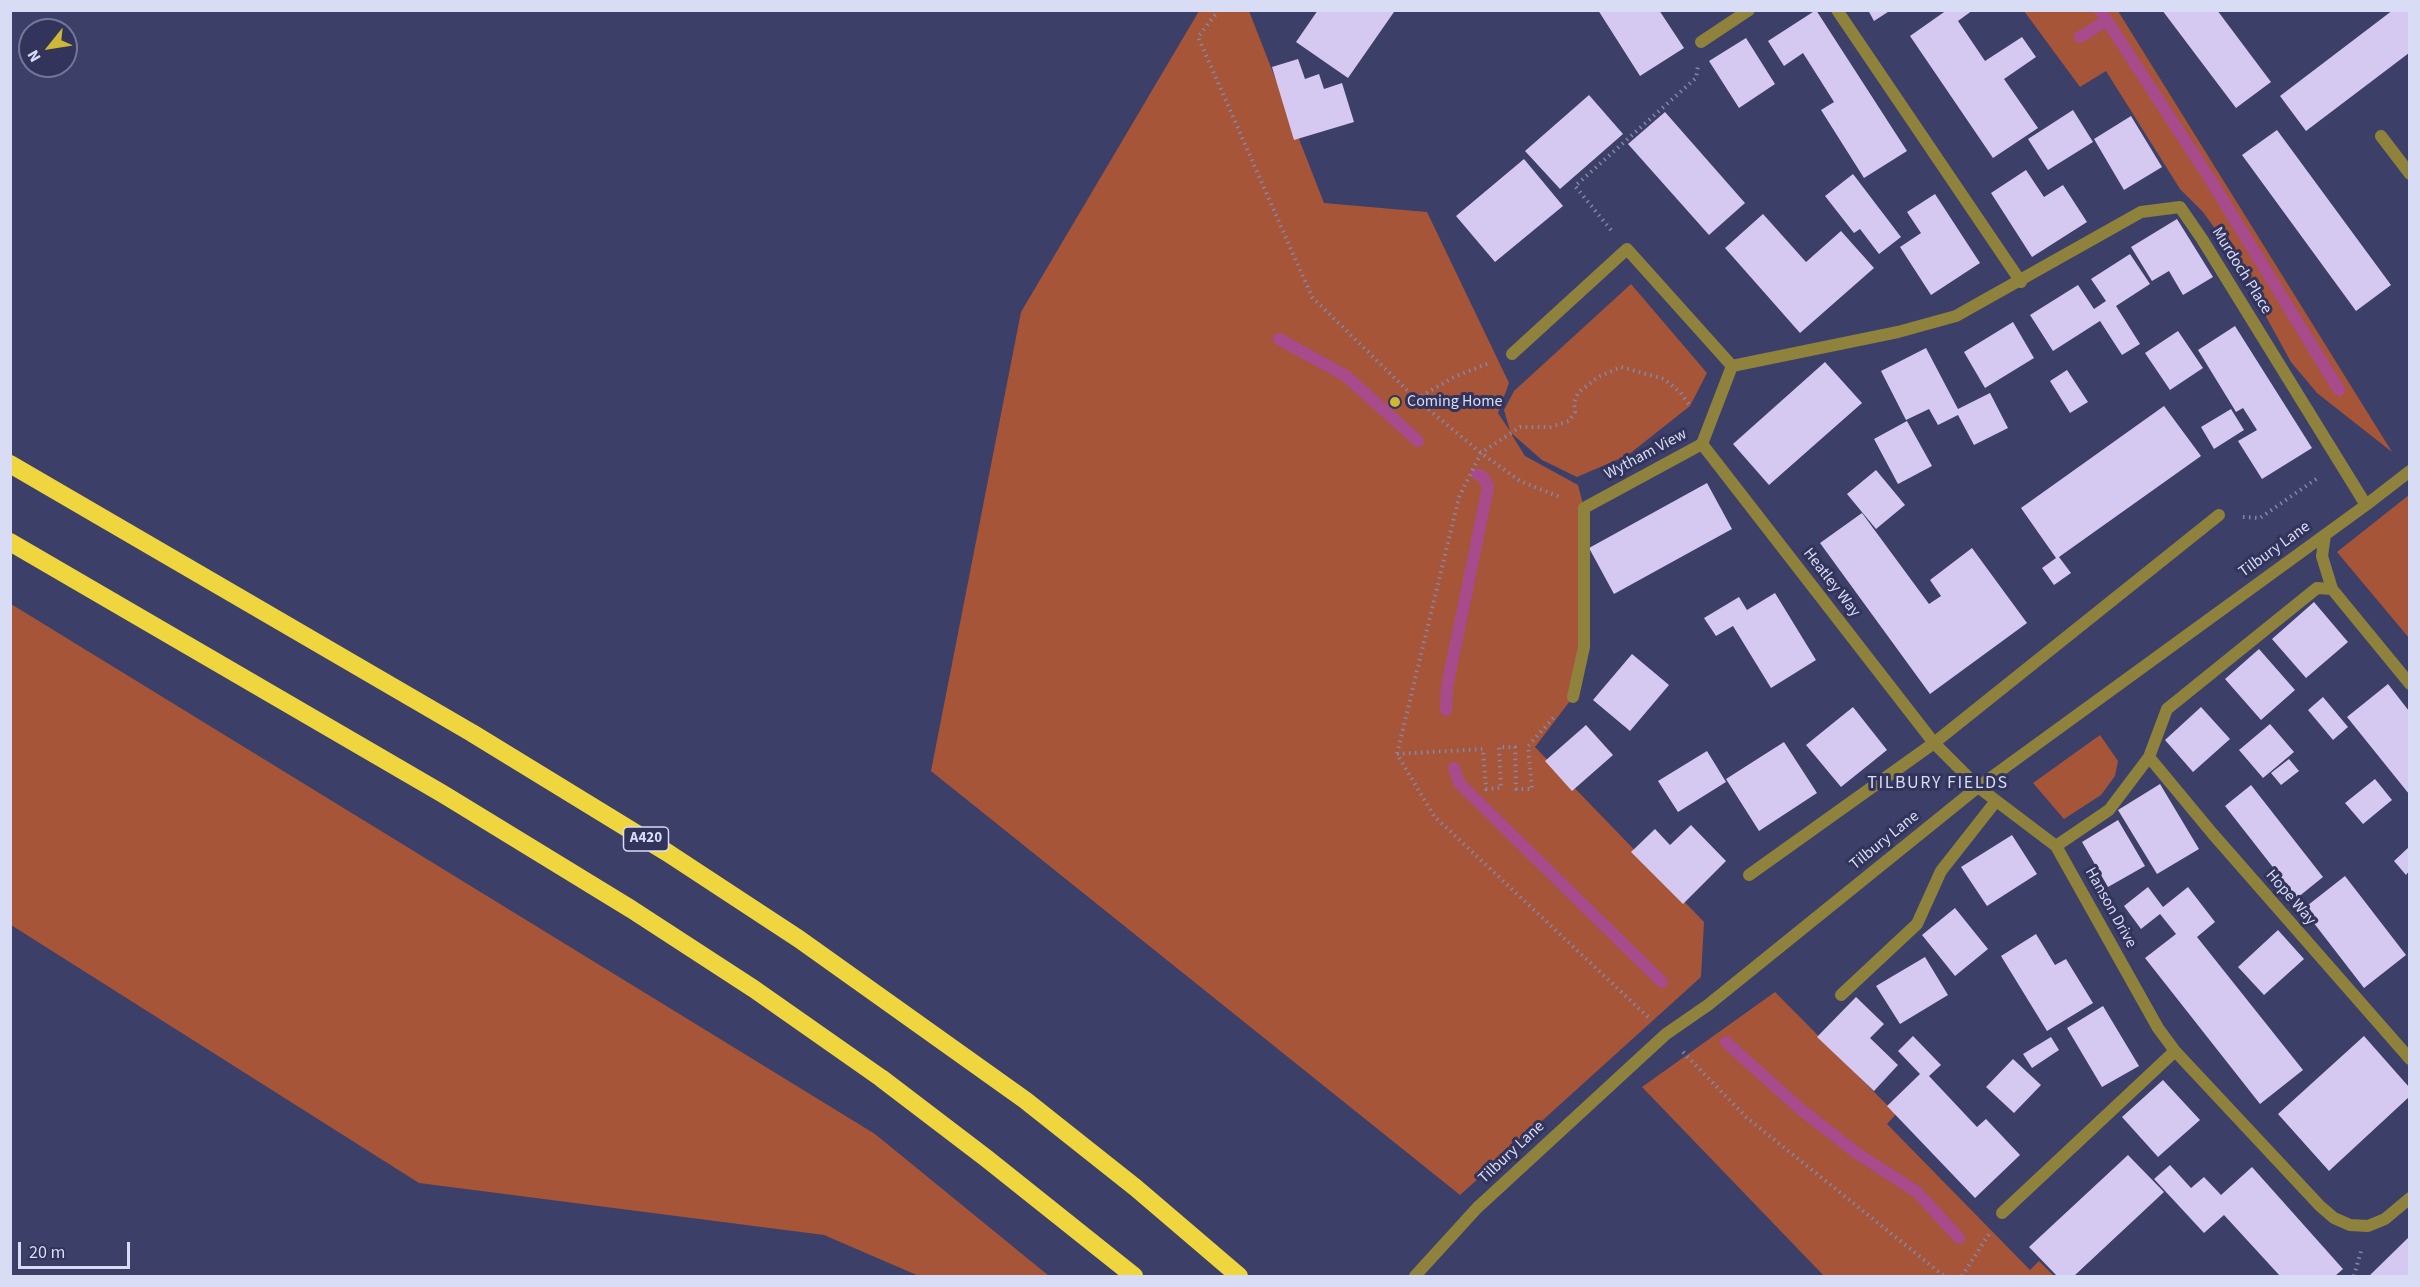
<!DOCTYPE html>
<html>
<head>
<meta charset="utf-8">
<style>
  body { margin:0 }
  #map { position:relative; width:2420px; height:1287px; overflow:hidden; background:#3c3f68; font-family:"Source Sans 3",sans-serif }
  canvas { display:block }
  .frame { position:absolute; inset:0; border:12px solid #d8dcf5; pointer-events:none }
  .north { position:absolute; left:18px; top:18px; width:60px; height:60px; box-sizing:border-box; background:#32345c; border:2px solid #747799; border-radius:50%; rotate:240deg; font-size:16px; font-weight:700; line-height:24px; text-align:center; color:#d8dcf5 }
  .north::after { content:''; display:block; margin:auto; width:21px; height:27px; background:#ceb837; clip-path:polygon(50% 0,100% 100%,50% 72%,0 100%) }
  .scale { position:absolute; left:18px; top:1242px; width:112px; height:27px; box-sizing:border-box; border:3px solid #d8dcf5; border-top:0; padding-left:8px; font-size:18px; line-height:21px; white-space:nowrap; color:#d8dcf5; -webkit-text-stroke:4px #32345c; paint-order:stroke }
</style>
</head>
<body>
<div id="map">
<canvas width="2420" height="1287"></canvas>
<div class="frame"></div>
<div class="north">N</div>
<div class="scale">20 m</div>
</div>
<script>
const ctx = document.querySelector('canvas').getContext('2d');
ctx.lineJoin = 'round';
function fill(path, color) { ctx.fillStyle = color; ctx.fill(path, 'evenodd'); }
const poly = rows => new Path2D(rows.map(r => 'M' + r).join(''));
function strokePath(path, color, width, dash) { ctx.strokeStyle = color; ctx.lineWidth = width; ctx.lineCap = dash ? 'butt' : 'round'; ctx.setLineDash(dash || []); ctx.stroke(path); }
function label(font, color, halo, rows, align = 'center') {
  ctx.font = font + ' "Source Sans 3",sans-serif'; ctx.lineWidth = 6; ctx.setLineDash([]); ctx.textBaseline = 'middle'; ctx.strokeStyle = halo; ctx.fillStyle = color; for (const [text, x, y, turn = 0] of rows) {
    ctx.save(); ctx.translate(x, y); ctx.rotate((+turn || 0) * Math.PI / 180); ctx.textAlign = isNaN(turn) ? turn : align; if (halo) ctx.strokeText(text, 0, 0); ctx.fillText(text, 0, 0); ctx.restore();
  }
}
fill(poly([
  [1199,11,1249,11,1324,203,1427,212,1509,383,1498,413,1510,431,1504,410,1514,391,1631,284,1707,373,1690,406,1628,455,1577,477,1542,460,1510,432,1525,456,1578,485,1584,508,1584,647,1573,697,1535,747,1704,922,1701,977,1460,1195,931,771,1021,312],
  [2024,11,2118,11,2392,452,2317,393,2291,362,2226,244,2203,212,2180,189,2106,71,2080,87],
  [2409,495,2409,638,2337,552],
  [11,604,875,1134,1049,1276,919,1276,824,1235,419,1183,11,925],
  [2100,735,2118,761,2115,776,2101,795,2064,819,2033,783],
  [1775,992,1896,1114,1887,1124,2030,1270,2039,1261,2054,1276,1824,1276,1642,1087]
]), '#a65539');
strokePath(poly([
  [2100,10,2210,179,2339,390],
  [2080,37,2106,21],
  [1279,339,1346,376,1418,441],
  [1446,710,1447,687,1488,487,1484,478,1477,474],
  [1454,768,1459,783,1662,982],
  [1726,1042,1799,1108,1858,1154,1917,1192,1959,1238]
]), '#a74b8d', 12);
fill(poly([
  [1318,10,1392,10,1394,12,1348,78,1296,42],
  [1598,10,1659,10,1684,48,1640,76],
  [1816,10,1907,151,1864,178,1821,110,1834,102,1803,53,1784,66,1768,41],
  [1868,10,1891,10,1874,21],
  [1947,10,1973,10,1958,21,1985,61,2022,37,2036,57,2004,79,2038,128,1993,158,1910,36],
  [2162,10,2217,10,2271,82,2236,108],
  [2393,10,2407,10,2409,13,2409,53,2306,131,2280,96],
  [1746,38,1775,84,1739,108,1709,61],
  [1298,59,1305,79,1319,74,1324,89,1342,83,1354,122,1294,140,1272,67],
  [1589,95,1623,134,1560,189,1525,151],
  [2073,110,2093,142,2048,170,2028,139],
  [1665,112,1745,203,1709,235,1628,144],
  [2131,116,2162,167,2124,190,2094,139],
  [2277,130,2391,285,2356,311,2242,155],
  [1524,159,1563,206,1495,262,1456,216],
  [2026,170,2044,197,2063,185,2087,222,2032,257,1991,193],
  [1853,174,1901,237,1879,254,1860,229,1854,233,1825,196],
  [1935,194,1980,263,1931,295,1900,247,1921,233,1907,212],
  [1763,214,1806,262,1841,231,1874,268,1800,333,1725,248],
  [2177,219,2213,277,2183,295,2169,271,2152,281,2131,247],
  [2130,254,2150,284,2116,306,2140,344,2122,355,2100,321,2053,351,2030,315,2078,285,2094,309,2106,301,2091,279],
  [2013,322,2034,358,1985,388,1964,352],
  [2235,326,2312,448,2262,479,2238,441,2257,430,2243,408,2236,412,2198,350],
  [2178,331,2203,368,2170,390,2145,353],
  [1926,348,1958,409,1990,393,2008,428,1974,445,1958,415,1938,425,1929,409,1906,420,1881,371],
  [1825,362,1862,403,1769,485,1733,444],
  [2067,370,2088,402,2070,413,2050,381],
  [2164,406,2201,456,2059,557,2071,573,2054,585,2042,568,2056,558,2021,508],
  [2231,409,2244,430,2214,449,2201,427],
  [1907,421,1932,466,1898,484,1874,439],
  [1876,470,1905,505,1876,529,1847,494],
  [1707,483,1732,529,1614,594,1589,548],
  [1862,513,1929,604,1941,596,1930,580,1972,548,2027,623,1930,694,1820,543],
  [1775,593,1816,660,1771,688,1733,626,1716,636,1704,618,1739,597,1747,610],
  [2314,602,2348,642,2306,678,2272,639],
  [2259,649,2295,690,2261,720,2225,679],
  [1632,654,1669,685,1630,731,1593,700],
  [2388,684,2409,711,2409,794,2347,717],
  [2323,697,2348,727,2333,740,2308,710],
  [1853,707,1887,750,1841,787,1806,745],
  [2201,707,2230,739,2193,772,2165,740],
  [2270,724,2294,752,2263,778,2239,750],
  [1586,725,1613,755,1572,791,1545,761],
  [1784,742,1817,793,1759,831,1726,779],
  [1707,751,1726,782,1678,812,1658,781],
  [2289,759,2299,771,2281,785,2271,773],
  [2375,779,2392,800,2363,824,2345,803],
  [2160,784,2199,849,2157,874,2118,810],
  [2251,785,2323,877,2297,898,2225,806],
  [2118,820,2145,866,2108,887,2082,842],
  [1691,825,1726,861,1683,904,1631,852,1655,829,1670,845],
  [2012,835,2037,874,1987,906,1961,867],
  [2409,847,2409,871,2406,875,2394,861],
  [2345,876,2406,955,2364,988,2303,909],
  [2148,887,2163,907,2188,887,2215,922,2197,937,2303,1070,2260,1104,2145,958,2176,934,2160,914,2141,929,2124,906],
  [1955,908,1988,949,1955,976,1922,935],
  [2278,930,2304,959,2264,995,2238,967],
  [2036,934,2055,965,2066,959,2093,1003,2047,1031,2001,956],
  [1925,957,1948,995,1900,1024,1876,986],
  [1856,997,1884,1024,1870,1038,1898,1065,1874,1091,1817,1037],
  [2103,1006,2139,1066,2102,1087,2067,1028],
  [1913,1036,1941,1065,1929,1076,1977,1127,1986,1119,2020,1155,1975,1198,1887,1106,1920,1074,1898,1051],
  [2364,1036,2409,1087,2409,1097,2329,1171,2278,1114],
  [2051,1037,2059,1050,2032,1068,2023,1054],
  [2013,1059,2041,1085,2014,1113,1986,1087],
  [2163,1080,2200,1120,2158,1157,2122,1117],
  [2128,1155,2164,1192,2074,1276,2057,1276,2029,1247],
  [2170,1165,2191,1188,2204,1177,2221,1195,2252,1167,2343,1269,2335,1276,2280,1276,2224,1215,2204,1233,2154,1179],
  [2409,1237,2409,1276,2369,1276]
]), '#d5c8f1');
strokePath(poly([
  [1219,10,1198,37,1312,297,1416,399,1481,453,1520,481,1562,498],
  [1611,230,1575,186,1696,78,1698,66],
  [1416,399,1454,377,1489,363],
  [2243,517,2260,518,2319,477],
  [1397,754,1483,749,1486,789,1501,788,1499,747,1515,747,1516,789,1532,789,1528,746,1556,715],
  [1648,1017,1434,816,1397,754,1459,497,1481,453,1520,427,1550,427,1569,421,1575,412,1574,402,1578,393,1598,377,1621,367,1664,379,1680,392,1690,406],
  [1683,1052,1746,1117,1944,1276],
  [1962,1276,1989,1234],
  [2354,1276,2361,1251]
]), '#8487a9', 4, [1.5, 4.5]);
strokePath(poly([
  [2381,136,2410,174]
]), '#8f823c', 12);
strokePath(poly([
  [1837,10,2021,282],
  [1701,42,1749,10],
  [1512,354,1627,249,1732,366,1702,444,1584,508,1584,647,1573,697],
  [1732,366,1898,332,1956,316,2141,212,2180,207,2202,239,2366,505],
  [1702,444,1934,743,1978,787,2056,846,2158,1028,2175,1051,2320,1206,2334,1218,2350,1225,2368,1226,2385,1219,2410,1198],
  [2325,535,2322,556,2332,589],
  [2149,757,2167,709,2317,588,2332,589,2410,684],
  [2056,846,2109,810,2149,757,2212,833,2410,1059],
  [1749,875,1934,743,2219,515],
  [1841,995,1917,924,1941,871,1996,801],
  [2002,1213,2175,1051],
  [1415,1276,1477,1208,1666,1034,1708,1005,1978,787,2366,505,2410,471]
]), '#8f823c', 12);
strokePath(poly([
  [10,464,472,733,668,853,799,939,1025,1100,1136,1188,1239,1276],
  [10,542,443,794,631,909,754,989,881,1078,986,1158,1134,1276]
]), '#efd63e', 18);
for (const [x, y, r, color] of [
  [1395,402,6,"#ceb837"]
]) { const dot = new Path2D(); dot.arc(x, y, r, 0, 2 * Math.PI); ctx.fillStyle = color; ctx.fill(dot); strokePath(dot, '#32345c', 2); }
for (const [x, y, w] of [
  [646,839,45]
]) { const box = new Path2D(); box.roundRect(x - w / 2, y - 12, w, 24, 4.5); ctx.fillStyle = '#32345c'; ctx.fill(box); strokePath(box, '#d8dcf5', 1.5); }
label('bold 15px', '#d8dcf5', null, [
  ["A420",646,839]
]);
label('16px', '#d8dcf5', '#32345c', [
  ["Murdoch Place",2241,271,58],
  ["Wytham View",1646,455,-28],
  ["Tilbury Lane",2275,550,-36],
  ["Heatley Way",1831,583,52],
  ["Tilbury Lane",1885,841,-39],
  ["Hope Way",2290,898,49],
  ["Hanson Drive",2110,908,61],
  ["Tilbury Lane",1512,1153,-43]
]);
label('16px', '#d8dcf5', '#32345c', [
  ["Coming Home",1407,402]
], 'left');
ctx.letterSpacing = '1.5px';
label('18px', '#d8dcf5', '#32345c', [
  ["TILBURY FIELDS",1938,784]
]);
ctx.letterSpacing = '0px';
</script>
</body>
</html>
